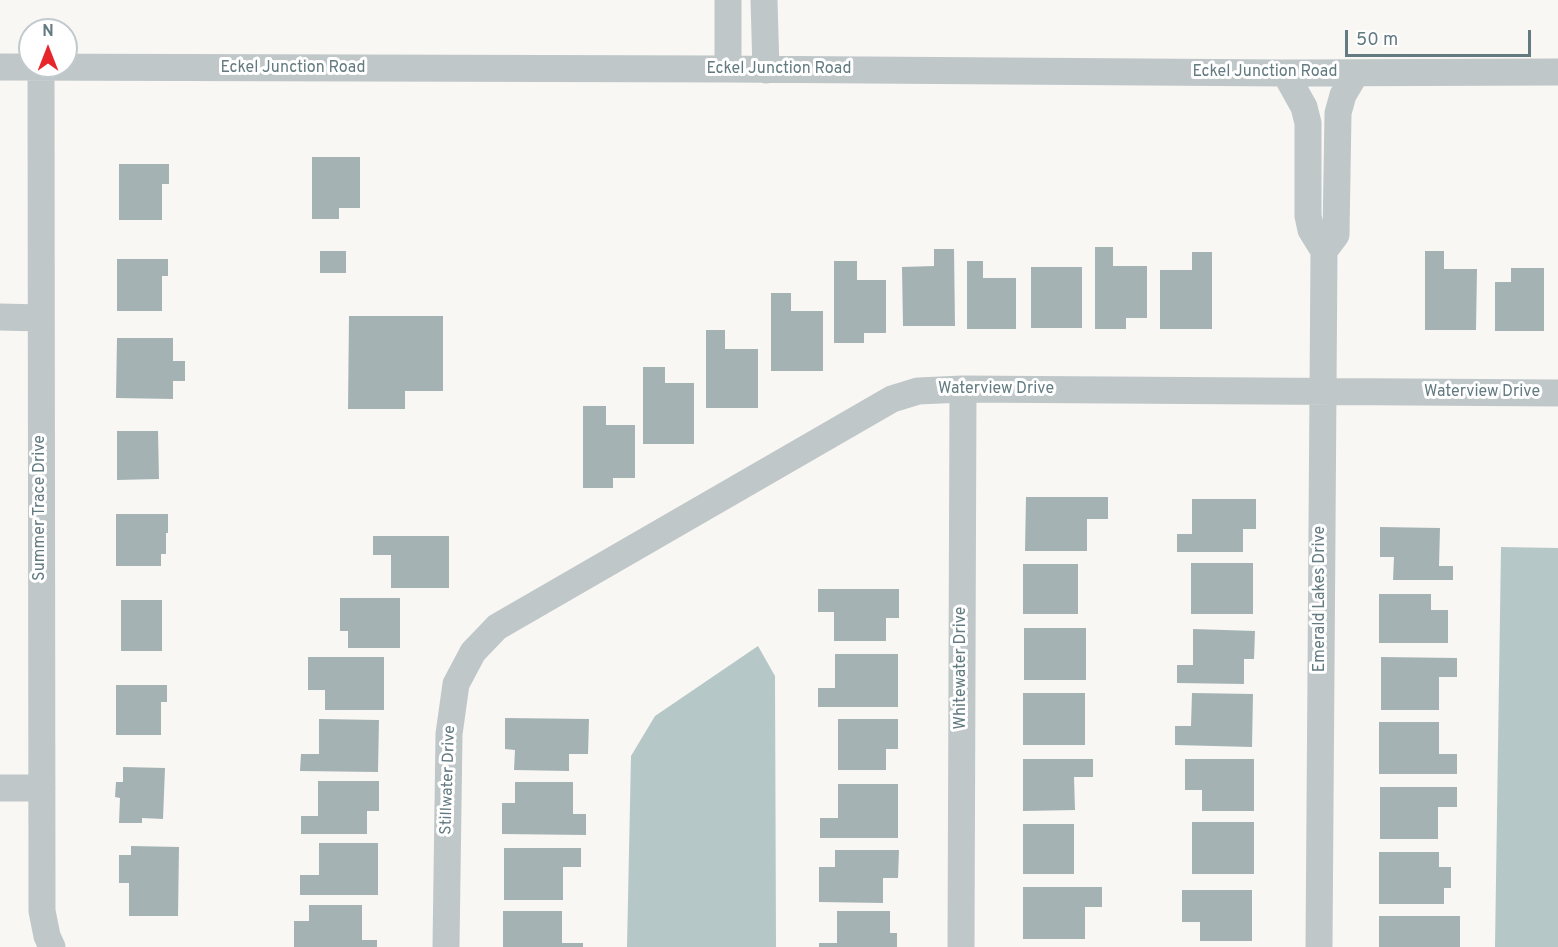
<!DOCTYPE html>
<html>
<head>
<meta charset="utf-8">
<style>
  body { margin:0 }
  #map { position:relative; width:1558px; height:947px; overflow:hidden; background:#f8f7f4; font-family:Overpass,sans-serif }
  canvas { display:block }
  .north { position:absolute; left:18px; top:18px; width:60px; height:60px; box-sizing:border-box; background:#fff; border:2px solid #c0cacc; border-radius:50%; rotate:0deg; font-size:16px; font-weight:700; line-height:24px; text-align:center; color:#627a80 }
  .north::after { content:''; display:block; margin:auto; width:21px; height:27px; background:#e6262b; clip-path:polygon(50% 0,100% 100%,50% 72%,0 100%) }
  .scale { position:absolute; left:1345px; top:30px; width:186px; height:27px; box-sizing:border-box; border:3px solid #627a80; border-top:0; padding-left:8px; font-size:18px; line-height:21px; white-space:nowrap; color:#627a80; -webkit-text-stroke:4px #fff; paint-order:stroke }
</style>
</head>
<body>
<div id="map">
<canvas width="1558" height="947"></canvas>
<div class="north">N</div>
<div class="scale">50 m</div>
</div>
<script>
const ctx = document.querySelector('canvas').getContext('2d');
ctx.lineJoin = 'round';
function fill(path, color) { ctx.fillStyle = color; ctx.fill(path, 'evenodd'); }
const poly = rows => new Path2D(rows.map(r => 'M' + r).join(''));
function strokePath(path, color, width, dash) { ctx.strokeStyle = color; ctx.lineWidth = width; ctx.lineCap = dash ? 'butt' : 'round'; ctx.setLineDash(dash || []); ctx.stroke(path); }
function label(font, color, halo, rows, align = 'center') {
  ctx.font = font + ' Overpass,sans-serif'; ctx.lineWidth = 6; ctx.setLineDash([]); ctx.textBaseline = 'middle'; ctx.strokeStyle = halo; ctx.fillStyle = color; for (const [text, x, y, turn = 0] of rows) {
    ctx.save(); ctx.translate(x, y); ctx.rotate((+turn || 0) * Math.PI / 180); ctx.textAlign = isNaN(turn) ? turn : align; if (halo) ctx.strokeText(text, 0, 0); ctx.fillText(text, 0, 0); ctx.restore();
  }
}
fill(poly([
  [1501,547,1558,548,1558,947,1495,947],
  [758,646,775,676,776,947,627,947,631,756,655,716]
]), '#b6c7c7');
fill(poly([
  [312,157,360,157,360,208,339,208,339,219,312,219],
  [119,164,169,164,169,184,162,184,162,220,119,220],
  [1095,247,1113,247,1113,266,1147,266,1147,318,1126,318,1126,329,1095,329],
  [934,249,954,249,955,326,903,326,902,267,934,266],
  [320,251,346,251,346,273,320,273],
  [1425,251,1444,251,1444,269,1477,269,1476,330,1425,330],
  [1192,252,1212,252,1212,329,1160,329,1160,270,1192,270],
  [117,259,168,259,168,276,162,276,162,311,117,311],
  [834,261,857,261,857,280,886,280,886,333,864,333,864,343,834,343],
  [967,261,983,261,983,278,1016,278,1016,329,967,329],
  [1031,267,1082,267,1082,328,1031,328],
  [1511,268,1544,268,1544,331,1495,331,1495,282,1511,282],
  [771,293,791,293,791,311,823,311,823,371,771,371],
  [349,316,443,316,443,391,405,391,405,409,348,409],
  [706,330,725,330,725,349,758,349,758,408,706,408],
  [117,338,173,338,173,361,185,361,185,381,173,381,173,399,116,398],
  [643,367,665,367,665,383,694,383,694,444,643,444],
  [583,406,606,406,606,425,635,425,635,478,613,478,613,488,583,488],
  [117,431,158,431,159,479,117,480],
  [1026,497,1108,497,1108,519,1087,519,1087,551,1025,551],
  [1192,499,1256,499,1256,529,1243,529,1243,552,1177,552,1177,534,1192,534],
  [116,514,168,514,168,533,166,533,166,554,161,554,161,566,116,566],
  [1380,527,1440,528,1439,566,1453,566,1453,580,1393,580,1394,557,1380,557],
  [373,536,449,536,449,588,391,588,391,555,373,555],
  [1191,563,1253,563,1253,614,1191,614],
  [1023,564,1078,564,1078,614,1023,614],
  [818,589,899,589,899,618,886,618,886,641,834,641,834,612,818,612],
  [1379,594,1431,594,1431,610,1448,610,1448,643,1379,643],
  [340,598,400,598,400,648,348,648,348,631,340,631],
  [121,600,162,600,162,651,121,651],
  [1024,628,1086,628,1086,680,1024,680],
  [1193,629,1255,631,1254,659,1244,659,1244,684,1177,683,1177,665,1193,665],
  [835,654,898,654,898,707,818,707,818,688,835,688],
  [308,657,384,657,384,710,325,710,325,690,308,690],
  [1381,657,1457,658,1457,677,1439,677,1439,710,1381,710],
  [116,685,167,685,167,702,161,702,161,735,116,735],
  [1023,693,1085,693,1085,745,1023,745],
  [1192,693,1253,694,1252,747,1175,745,1175,726,1191,726],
  [505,718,589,719,588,754,569,754,569,771,514,770,515,750,505,749],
  [319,719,379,720,378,772,300,771,301,754,319,754],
  [838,719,898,719,898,749,886,749,886,770,838,770],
  [1379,722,1439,722,1439,754,1457,754,1457,774,1379,774],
  [1023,759,1093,759,1093,777,1074,777,1075,810,1023,811],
  [1185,759,1254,759,1254,811,1202,811,1202,790,1185,790],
  [123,767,165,768,163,819,142,818,142,823,119,823,120,798,115,797,116,782,123,782],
  [318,781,379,781,379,811,367,811,367,834,301,834,301,816,318,816],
  [515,782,573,782,573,814,586,814,586,835,502,834,502,803,515,803],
  [838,784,898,784,898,838,820,838,820,818,838,818],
  [1380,787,1457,787,1457,807,1438,807,1438,839,1380,839],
  [1192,822,1254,822,1254,874,1192,874],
  [1023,824,1074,824,1074,874,1023,874],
  [319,843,378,843,378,895,300,895,300,875,319,875],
  [131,846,179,847,178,916,129,916,129,883,119,883,119,855,131,855],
  [504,848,581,848,581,867,563,867,563,900,504,900],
  [835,850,899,850,898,878,883,878,883,903,819,902,819,867,835,867],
  [1379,852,1439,852,1439,867,1451,867,1451,888,1444,888,1444,904,1379,904],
  [1023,887,1102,887,1102,907,1085,907,1085,939,1023,939],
  [1182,890,1252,890,1252,941,1200,941,1200,922,1182,922],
  [309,905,362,905,362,940,377,940,377,947,294,947,294,921,309,921],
  [503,911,562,911,562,943,583,943,583,947,503,947],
  [837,911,890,911,890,933,897,933,897,947,819,947,819,943,837,943],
  [1379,916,1460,916,1460,947,1379,947]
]), '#a5b2b4');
strokePath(poly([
  [764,0,766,70],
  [0,67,728,69,1285,73,1558,72],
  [41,68,42,911,47,936,52,947],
  [728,69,728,0],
  [1285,73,1304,107,1308,123,1308,216,1311,230,1324,251,1319,947],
  [1324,251,1336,235,1338,113,1343,95,1356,73],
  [0,317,41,318],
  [0,788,42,788],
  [446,947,449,734,456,684,473,652,497,627,892,399,918,391,963,389,1558,393],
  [961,947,963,389]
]), '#c0c7c9', 27);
label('16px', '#627a80', '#fff', [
  ["Eckel Junction Road",293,69],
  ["Eckel Junction Road",779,70],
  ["Eckel Junction Road",1265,73],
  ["Waterview Drive",996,390],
  ["Waterview Drive",1482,393],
  ["Summer Trace Drive",41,508,-90],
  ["Emerald Lakes Drive",1321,599,-90],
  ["Whitewater Drive",962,668,-90],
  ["Stillwater Drive",449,780,-88]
]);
</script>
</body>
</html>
